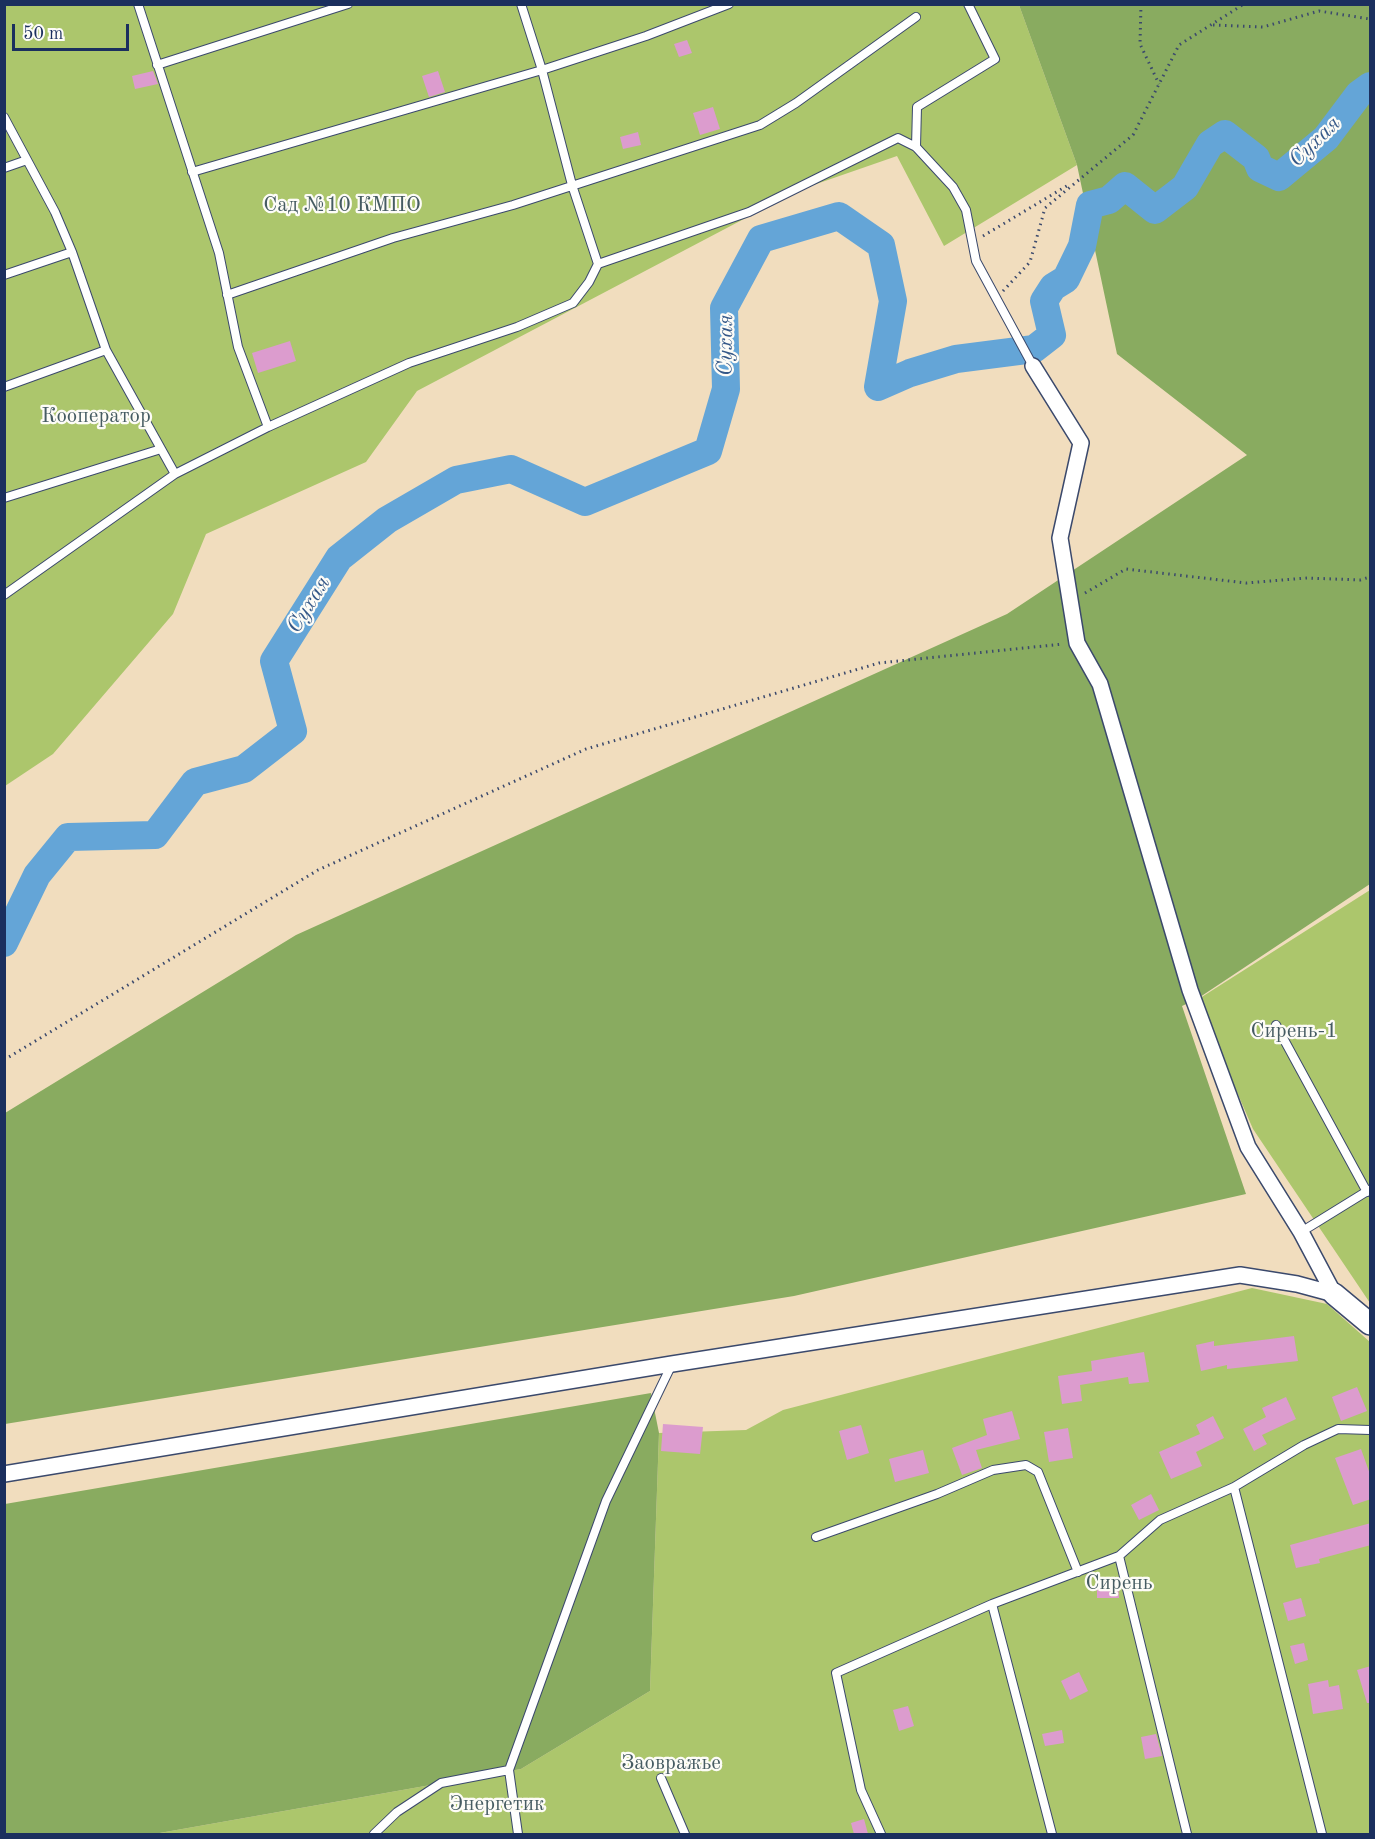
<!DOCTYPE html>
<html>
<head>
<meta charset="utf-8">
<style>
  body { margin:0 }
  #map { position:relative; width:1375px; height:1839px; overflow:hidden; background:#f1ddbe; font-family:"Old Standard TT",serif }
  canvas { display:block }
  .frame { position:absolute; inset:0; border:6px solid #1b2f5e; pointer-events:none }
  .scale { position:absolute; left:12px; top:24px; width:117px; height:27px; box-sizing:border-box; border:3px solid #1b2f5e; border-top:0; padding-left:8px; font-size:18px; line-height:21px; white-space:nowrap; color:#1b2f5e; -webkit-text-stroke:4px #fdfcf7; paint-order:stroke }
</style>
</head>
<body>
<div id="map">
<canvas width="1375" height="1839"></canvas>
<div class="frame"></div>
<div class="scale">50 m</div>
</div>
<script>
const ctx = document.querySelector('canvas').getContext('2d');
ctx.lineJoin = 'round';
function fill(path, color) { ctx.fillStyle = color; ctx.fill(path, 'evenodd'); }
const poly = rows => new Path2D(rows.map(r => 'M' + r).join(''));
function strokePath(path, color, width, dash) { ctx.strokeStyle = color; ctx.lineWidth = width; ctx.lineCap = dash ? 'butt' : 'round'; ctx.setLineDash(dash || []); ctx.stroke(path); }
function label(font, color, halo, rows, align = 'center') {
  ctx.font = font + ' "Old Standard TT",serif'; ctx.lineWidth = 4.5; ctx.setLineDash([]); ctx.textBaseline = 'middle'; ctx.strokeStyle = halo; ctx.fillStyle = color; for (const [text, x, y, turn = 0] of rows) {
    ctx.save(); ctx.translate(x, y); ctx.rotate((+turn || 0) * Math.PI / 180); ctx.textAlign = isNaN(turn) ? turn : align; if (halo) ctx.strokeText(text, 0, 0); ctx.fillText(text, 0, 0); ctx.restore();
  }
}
fill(poly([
  [4,5,1019,5,1077,165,944,246,897,156,799,190,417,391,366,462,206,534,173,614,53,754,5,786],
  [1370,890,1370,1303,1253,1129,1197,1000],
  [1252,1288,1327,1304,1370,1342,1370,1834,154,1834,521,1769,650,1691,659,1433,746,1430,783,1410]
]), '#acc66c');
fill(poly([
  [1019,5,1370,5,1370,884,1197,999,1182,1006,1246,1194,794,1296,5,1424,5,1113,296,935,1007,614,1247,455,1117,354,1077,165],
  [651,1393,659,1433,650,1691,521,1769,154,1834,5,1834,5,1504]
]), '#89ab60');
strokePath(poly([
  [4,943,37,875,68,837,155,835,195,782,244,769,293,731,274,661,339,558,387,520,456,480,511,469,585,502,708,451,726,389,724,308,761,239,839,216,881,245,893,301,878,387,910,373,956,359,1034,349,1052,335,1044,301,1053,287,1066,279,1082,246,1090,205,1109,200,1125,186,1155,210,1185,187,1210,144,1225,134,1256,158,1260,168,1279,177,1326,138,1359,94,1370,86]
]), '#64a5d7', 28);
fill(poly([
  [687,40,692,53,679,57,674,44],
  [153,71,158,84,135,89,132,76],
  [438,71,445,92,429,97,422,76],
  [713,107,720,129,700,135,693,113],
  [638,132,641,145,623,149,620,137],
  [290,341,296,361,258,373,252,353],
  [1294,1336,1298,1361,1227,1369,1227,1365,1201,1371,1196,1345,1214,1341,1214,1346],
  [1144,1352,1149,1382,1129,1384,1128,1377,1080,1385,1082,1401,1062,1404,1058,1376,1092,1371,1091,1361],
  [1357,1387,1367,1411,1341,1421,1332,1397],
  [1286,1397,1296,1419,1262,1435,1267,1444,1254,1451,1243,1429,1266,1417,1262,1408],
  [1012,1411,1020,1439,976,1450,982,1468,962,1475,952,1448,987,1435,983,1419],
  [1213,1416,1224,1438,1196,1452,1202,1466,1171,1479,1159,1452,1200,1434,1196,1425],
  [663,1424,703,1427,700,1454,661,1451],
  [861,1425,869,1453,847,1460,839,1431],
  [1068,1428,1073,1458,1049,1462,1044,1432],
  [1361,1449,1371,1477,1371,1499,1353,1505,1335,1458],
  [923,1450,929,1473,895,1482,889,1459],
  [1151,1494,1159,1510,1139,1520,1131,1505],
  [1371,1523,1371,1545,1319,1559,1320,1563,1296,1568,1290,1545],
  [1097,1579,1118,1579,1119,1598,1097,1598],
  [1301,1598,1306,1616,1288,1621,1283,1603],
  [1304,1643,1308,1660,1295,1664,1290,1646],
  [1371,1666,1371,1703,1367,1703,1357,1670],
  [1079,1672,1088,1691,1070,1700,1061,1681],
  [1328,1680,1329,1687,1339,1685,1343,1709,1313,1714,1308,1684],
  [908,1706,914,1726,899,1731,893,1710],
  [1062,1730,1064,1743,1045,1746,1042,1734],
  [1156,1734,1162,1756,1145,1759,1141,1737],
  [864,1819,868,1834,854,1834,851,1823]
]), '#dc9cce');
const lane = poly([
  [138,4,219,253,238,347,268,427],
  [521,4,542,70,572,185,598,264],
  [157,65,348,4],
  [4,117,55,212,72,252,106,350,175,474],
  [916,147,917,107,995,59,968,4],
  [4,168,27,160],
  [192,172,542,70,646,36,729,4],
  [4,275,72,252],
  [227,295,393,238,513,205,760,125,796,103,916,17],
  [4,387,106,350],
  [4,498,161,449],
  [4,595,175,474,268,427,409,363,517,327,573,303,589,282,598,264,749,212,898,138,916,147,953,187,966,210,976,261,1033,366],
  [1276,1025,1367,1192],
  [1301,1232,1369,1190],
  [1234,1487,1322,1834],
  [816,1537,937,1494,993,1470,1026,1465,1038,1472,1078,1572],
  [1119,1556,1187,1834],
  [992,1604,1052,1834],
  [661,1778,685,1834],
  [374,1834,397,1812,441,1783,509,1770],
  [518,1834,509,1770,606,1501,672,1364],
  [881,1834,861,1790,836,1673,992,1604,1119,1556,1160,1520,1234,1487,1304,1445,1338,1429,1370,1430]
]);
const street = poly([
  [1033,366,1081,443,1060,538,1077,643,1100,684,1190,990,1248,1147,1301,1232,1334,1294],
  [4,1474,672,1364,1240,1275,1297,1284,1334,1294]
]);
const secondary = poly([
  [1334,1294,1370,1324]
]);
strokePath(lane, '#3b496c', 10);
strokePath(street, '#3b496c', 18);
strokePath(secondary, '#3b496c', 24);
strokePath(poly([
  [1141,4,1140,44,1159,84],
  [1213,25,1263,27,1319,11,1370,19],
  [983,236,1070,184],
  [1003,291,1030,262,1045,208,1133,135,1179,45,1244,4],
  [1085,593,1126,569,1246,583,1307,578,1360,580,1370,577],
  [4,1060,318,870,586,749,879,663,1063,644]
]), '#3b496c', 3, [1.5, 4.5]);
strokePath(lane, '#fff', 8);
strokePath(street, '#fff', 15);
strokePath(secondary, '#fff', 21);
label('21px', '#465c62', '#fdfcf7', [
  ["Сад №10 КМПО",342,205],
  ["Кооператор",96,416],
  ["Сирень-1",1294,1031],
  ["Сирень",1119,1583],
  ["Заовражье",671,1763],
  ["Энергетик",497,1804]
]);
label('italic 22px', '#355888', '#fdfcf7', [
  ["Сухая",1315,142,-44],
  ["Сухая",726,345,-89],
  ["Сухая",309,605,-58]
]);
</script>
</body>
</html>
